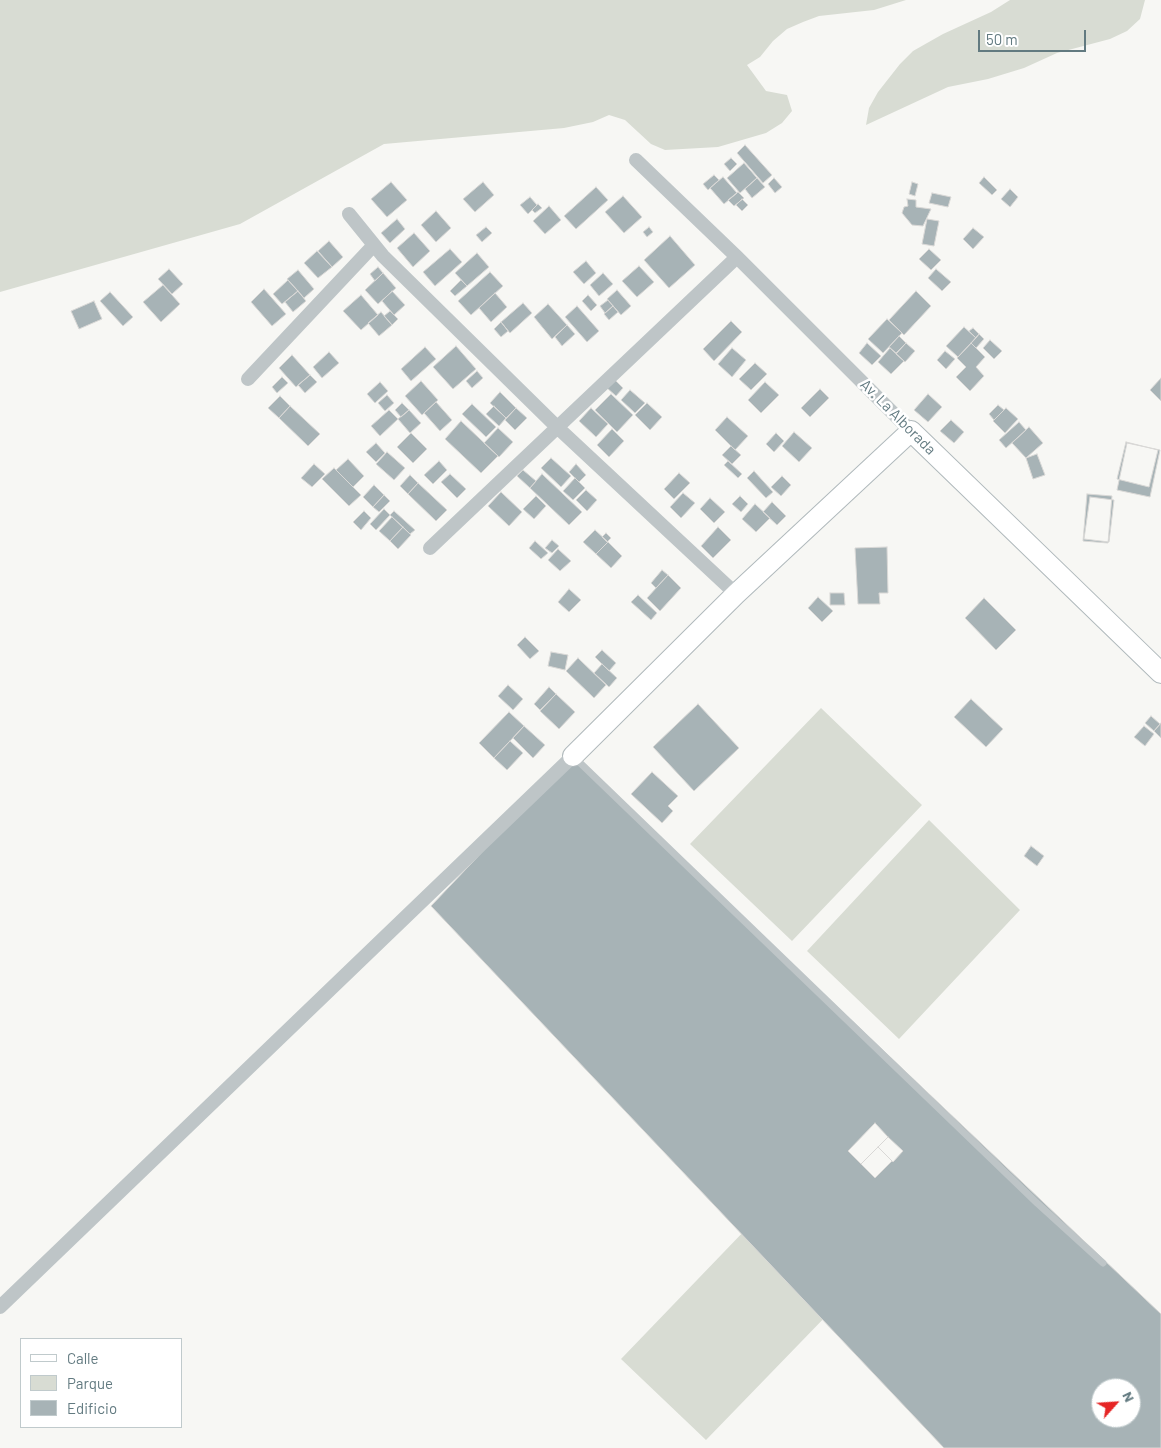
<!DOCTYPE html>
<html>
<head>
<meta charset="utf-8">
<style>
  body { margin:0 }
  #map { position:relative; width:1161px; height:1448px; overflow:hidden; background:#f7f7f4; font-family:Barlow,sans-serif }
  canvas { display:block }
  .legend { position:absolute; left:20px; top:1338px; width:162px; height:90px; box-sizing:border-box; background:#fff; border:1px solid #c0cacc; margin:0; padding:6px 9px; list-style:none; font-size:15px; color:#627a80 }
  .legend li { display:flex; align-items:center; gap:10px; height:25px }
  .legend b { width:25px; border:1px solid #c0cacc }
  .north { position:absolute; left:1091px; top:1378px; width:50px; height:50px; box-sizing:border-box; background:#fff; border:1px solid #c0cacc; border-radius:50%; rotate:64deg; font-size:14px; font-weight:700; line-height:20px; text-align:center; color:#627a80 }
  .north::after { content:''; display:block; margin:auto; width:18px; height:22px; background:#e62525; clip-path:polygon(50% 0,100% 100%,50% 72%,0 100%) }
  .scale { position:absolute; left:978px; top:30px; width:108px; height:22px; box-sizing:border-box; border:2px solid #627a80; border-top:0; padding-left:6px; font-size:15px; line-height:18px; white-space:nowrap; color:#627a80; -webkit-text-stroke:4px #fff; paint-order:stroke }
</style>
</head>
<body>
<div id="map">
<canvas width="1161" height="1448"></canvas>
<ul class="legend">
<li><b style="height:6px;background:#fff"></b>Calle</li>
<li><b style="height:14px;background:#d8dcd3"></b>Parque</li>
<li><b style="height:14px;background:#a7b3b6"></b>Edificio</li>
</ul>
<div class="north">N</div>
<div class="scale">50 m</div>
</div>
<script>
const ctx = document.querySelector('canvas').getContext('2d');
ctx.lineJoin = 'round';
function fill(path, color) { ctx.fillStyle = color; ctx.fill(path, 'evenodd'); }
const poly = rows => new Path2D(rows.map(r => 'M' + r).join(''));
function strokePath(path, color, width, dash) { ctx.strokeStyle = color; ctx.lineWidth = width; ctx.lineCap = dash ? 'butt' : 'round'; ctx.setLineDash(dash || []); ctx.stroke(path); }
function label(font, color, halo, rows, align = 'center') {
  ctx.font = font + ' Barlow,sans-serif'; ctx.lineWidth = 5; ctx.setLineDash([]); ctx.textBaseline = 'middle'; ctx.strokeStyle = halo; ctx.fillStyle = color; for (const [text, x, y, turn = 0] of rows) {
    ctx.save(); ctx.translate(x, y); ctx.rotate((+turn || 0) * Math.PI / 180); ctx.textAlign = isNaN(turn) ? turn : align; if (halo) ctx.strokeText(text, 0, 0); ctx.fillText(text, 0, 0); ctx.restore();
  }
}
fill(poly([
  [0,0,906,0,874,10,819,16,803,22,787,29,773,41,760,57,747,65,766,91,787,95,792,111,782,123,766,133,718,147,665,150,651,144,625,120,609,115,593,122,564,128,384,144,240,224,0,292],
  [1010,0,1145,0,1140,19,1127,31,1110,39,1057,53,1024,68,988,79,948,87,866,125,869,108,878,92,900,64,913,51,943,34,991,12],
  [821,708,922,805,792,941,690,844],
  [929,820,1020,910,899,1039,807,951],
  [748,1227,831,1311,706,1440,621,1359]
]), '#d8dcd3');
const building = poly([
  [745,145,772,175,763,183,737,153,745,145],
  [731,158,737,164,730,171,724,164,731,158],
  [744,163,757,178,740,193,727,178,744,163],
  [714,175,719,180,708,190,703,184,714,175],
  [723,177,737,193,724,204,710,188,723,177],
  [984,177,997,190,992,195,979,183,984,177],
  [757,178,765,187,752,198,745,189,757,178],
  [774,178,782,187,775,193,768,184,774,178],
  [391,182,407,200,387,217,371,199,391,182],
  [483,182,494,195,475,212,463,199,483,182],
  [912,182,918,184,915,196,909,194,912,182],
  [596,187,608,200,576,229,564,216,596,187],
  [1010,189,1018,197,1010,207,1001,199,1010,189],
  [738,192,744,198,734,206,728,200,738,192],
  [932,193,951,197,948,207,929,203,932,193],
  [623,196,642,217,624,233,605,212,623,196],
  [530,197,537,205,528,214,520,205,530,197],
  [742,199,748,205,742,211,736,205,742,199],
  [907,199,916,200,916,207,931,209,923,226,912,225,902,213,904,207,908,206,907,199],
  [538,204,542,208,535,213,532,210,538,204],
  [549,206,561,220,545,234,533,221,549,206],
  [436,211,451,228,436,242,421,225,436,211],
  [397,219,405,229,390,243,381,233,397,219],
  [927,219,939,221,934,246,922,244,927,219],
  [486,227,492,233,482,242,476,235,486,227],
  [649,227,653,232,647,237,643,232,649,227],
  [973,228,984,237,973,249,963,239,973,228],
  [414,233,430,251,413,267,397,248,414,233],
  [670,236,695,265,669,288,644,260,670,236],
  [329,241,343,257,332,267,318,251,329,241],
  [450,249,462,262,435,286,423,272,450,249],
  [929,249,941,260,931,270,919,259,929,249],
  [317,251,332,267,318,278,304,263,317,251],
  [477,253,489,267,467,286,455,273,477,253],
  [586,261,596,273,584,284,573,272,586,261],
  [639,266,654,282,637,297,622,281,639,266],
  [378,267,383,273,375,281,370,274,378,267],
  [169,269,183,284,172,294,158,279,169,269],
  [936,269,951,282,942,291,928,278,936,269],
  [298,270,314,289,304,298,287,279,298,270],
  [490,272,503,286,471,315,458,301,490,272],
  [383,273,396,288,378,304,365,290,383,273],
  [603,273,613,284,599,296,590,285,603,273],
  [288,280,298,291,282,304,273,294,288,280],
  [461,280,467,286,455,296,450,291,461,280],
  [163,285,180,304,161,322,143,302,163,285],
  [264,289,286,314,272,326,251,302,264,289],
  [617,290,631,306,621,315,607,299,617,290],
  [298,291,306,301,293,312,285,302,298,291],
  [392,291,405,305,394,315,382,301,392,291],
  [916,291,931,306,904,335,889,320,916,291],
  [110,292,133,317,123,326,100,301,110,292],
  [495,293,507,307,491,322,479,308,495,293],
  [361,295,378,315,361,330,343,311,361,295],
  [588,295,597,305,591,311,582,301,588,295],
  [608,300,613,306,605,313,600,306,608,300],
  [94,301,102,319,79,329,71,311,94,301],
  [523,303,532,313,510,333,501,322,523,303],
  [548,304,567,325,552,339,534,317,548,304],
  [577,306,599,331,587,342,565,317,577,306],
  [613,306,618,312,609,320,604,314,613,306],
  [390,311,398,319,392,325,384,316,390,311],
  [381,312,392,325,379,336,368,323,381,312],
  [887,319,902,333,883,353,868,339,887,319],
  [731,321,742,332,714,361,703,349,731,321],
  [501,322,508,331,501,337,494,329,501,322],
  [567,325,575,334,562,346,555,337,567,325],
  [964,327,976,338,958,357,946,346,964,327],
  [973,328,979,334,976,338,969,331,973,328],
  [979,334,984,339,976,348,971,343,979,334],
  [899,336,906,343,896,353,889,347,899,336],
  [990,340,1002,351,994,359,983,348,990,340],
  [867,343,881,356,872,365,859,353,867,343],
  [906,343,915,351,905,362,896,354,906,343],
  [971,343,985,357,976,367,984,376,970,391,956,377,966,367,957,358,971,343],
  [456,346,476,369,453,389,433,367,456,346],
  [425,347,436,359,411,381,401,369,425,347],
  [732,348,746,360,732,377,718,364,732,348],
  [890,348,904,361,891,374,878,362,890,348],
  [945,351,955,359,946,369,937,360,945,351],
  [329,352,339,363,322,378,313,367,329,352],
  [292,355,310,375,296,387,279,368,292,355],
  [755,363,767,374,751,390,739,379,755,363],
  [477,371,483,378,472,388,466,381,477,371],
  [310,375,317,382,305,393,298,385,310,375],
  [282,377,288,383,277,393,272,387,282,377],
  [1161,378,1161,401,1150,390,1161,378],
  [615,380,623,388,616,396,607,388,615,380],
  [421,381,438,400,422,415,405,396,421,381],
  [380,382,388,391,375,403,367,394,380,382],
  [765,382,779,395,761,413,748,400,765,382],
  [820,389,829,398,810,417,801,408,820,389],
  [630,390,645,403,635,413,621,400,630,390],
  [500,392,516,408,506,418,490,403,500,392],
  [611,394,633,415,617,432,595,410,611,394],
  [928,394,942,407,928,422,914,410,928,394],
  [387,395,394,403,385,411,378,403,387,395],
  [280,396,290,406,279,418,268,408,280,396],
  [436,402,452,420,440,431,424,413,436,402],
  [402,403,409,410,401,417,395,410,402,403],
  [647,403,662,417,650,430,635,415,647,403],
  [472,404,496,427,486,437,462,414,472,404],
  [998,405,1004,410,994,420,989,414,998,405],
  [290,406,320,434,308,446,279,418,290,406],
  [494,406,506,418,499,426,486,414,494,406],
  [516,408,527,418,515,430,505,420,516,408],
  [591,408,608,424,596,437,579,421,591,408],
  [1006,408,1018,419,1005,433,993,421,1006,408],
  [389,410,398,419,380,436,371,426,389,410],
  [409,410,421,423,410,433,398,419,409,410],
  [727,417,748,436,735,450,715,430,727,417],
  [951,420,964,432,954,443,940,431,951,420],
  [461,421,498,456,481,473,445,439,461,421],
  [1019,422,1026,430,1006,448,999,440,1019,422],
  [1029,427,1043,443,1026,458,1012,443,1029,427],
  [498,428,513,442,499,457,484,443,498,428],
  [612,429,624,441,609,457,597,445,612,429],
  [794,432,812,448,799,462,782,446,794,432],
  [411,433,427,449,413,463,397,447,411,433],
  [776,433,784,441,774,452,766,444,776,433],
  [1126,442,1158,450,1149,487,1117,479,1126,442],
  [376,443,385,453,376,462,366,452,376,443],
  [1127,443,1160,450,1150,497,1117,490,1127,443],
  [731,446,741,455,732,464,722,455,731,446],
  [387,452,405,468,394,480,376,464,387,452],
  [1037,454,1045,475,1033,479,1026,458,1037,454],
  [551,458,571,476,561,487,541,468,551,458],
  [348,459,364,476,353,487,336,470,348,459],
  [439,461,447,470,433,484,424,475,439,461],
  [728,461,742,474,738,478,724,465,728,461],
  [314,464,325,474,312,487,301,478,314,464],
  [576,464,586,475,579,482,569,472,576,464],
  [334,468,361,495,349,506,322,479,334,468],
  [523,470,536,481,530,488,517,476,523,470],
  [754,471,773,492,766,498,747,478,754,471],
  [679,473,690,483,674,499,664,489,679,473],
  [450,474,466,489,457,498,441,482,450,474],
  [542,474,582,512,569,525,530,488,542,474],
  [410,475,418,483,408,494,400,486,410,475],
  [782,476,791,485,781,496,771,487,782,476],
  [575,478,585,488,573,500,563,491,575,478],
  [418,483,447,510,436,521,408,494,418,483],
  [374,485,384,495,373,507,363,497,374,485],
  [586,490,597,500,587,511,576,500,586,490],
  [501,492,522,512,509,526,488,506,501,492],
  [683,493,695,503,681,518,670,507,683,493],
  [1087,494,1112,496,1108,543,1083,541,1087,494],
  [384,495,390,501,379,512,373,507,384,495],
  [536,496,546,506,534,519,523,509,536,496],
  [740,496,748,504,741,512,732,504,740,496],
  [1090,497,1114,500,1109,542,1084,539,1090,497],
  [710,498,725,512,714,523,700,509,710,498],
  [772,502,786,516,777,525,763,512,772,502],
  [755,504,770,518,756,532,742,519,755,504],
  [384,509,390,515,376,530,370,524,384,509],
  [364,511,371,518,361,530,353,522,364,511],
  [394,511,415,530,410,534,390,515,394,511],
  [392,517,403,527,390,541,379,531,392,517],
  [403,527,411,535,398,549,390,541,403,527],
  [718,527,731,540,713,558,701,546,718,527],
  [595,530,608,542,596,554,583,542,595,530],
  [606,533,611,538,607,542,602,537,606,533],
  [552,540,559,546,552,553,545,548,552,540],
  [535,541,548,553,541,559,529,548,535,541],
  [608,542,622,556,611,568,596,554,608,542],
  [887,547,888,593,879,593,880,604,858,604,855,548,887,547],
  [558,549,571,561,560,571,548,560,558,549],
  [662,570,668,575,656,588,651,583,662,570],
  [668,575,681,588,660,611,647,598,668,575],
  [569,589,581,600,569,612,558,602,569,589],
  [830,593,844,593,845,605,830,605,830,593],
  [638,595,657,613,651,620,631,602,638,595],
  [818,597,833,611,822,622,808,608,818,597],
  [984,598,1016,630,996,650,965,618,984,598],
  [525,637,539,651,530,659,517,645,525,637],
  [602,650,616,663,609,671,595,657,602,650],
  [551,652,568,655,565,670,548,666,551,652],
  [578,658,606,685,594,698,566,671,578,658],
  [602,664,617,678,609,687,594,673,602,664],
  [508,685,523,699,513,710,498,696,508,685],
  [549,687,556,694,540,710,534,704,549,687],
  [556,694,575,712,559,729,540,711,556,694],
  [971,699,1003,729,986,747,954,717,971,699],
  [698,704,739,748,694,791,653,747,698,704],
  [509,712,524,726,494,758,479,743,509,712],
  [1151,716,1160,724,1154,731,1145,723,1151,716],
  [1161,723,1161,738,1154,731,1161,723],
  [524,726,545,745,533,758,513,738,524,726],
  [1144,726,1154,734,1145,746,1134,737,1144,726],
  [510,741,523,753,507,770,494,758,510,741],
  [573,756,1161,1314,1161,1448,944,1448,431,906,573,756],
  [1101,1388,1131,1388,1131,1418,1101,1418,1101,1388],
  [652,772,678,796,668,806,673,811,662,823,631,794,652,772],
  [1031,846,1044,856,1037,866,1024,856,1031,846],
  [875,1123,888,1137,861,1164,848,1151,875,1123],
  [888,1137,903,1151,893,1162,878,1147,888,1137],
  [878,1147,892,1161,875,1178,861,1164,878,1147]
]);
fill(building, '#a7b3b6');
strokePath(building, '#d9d8d6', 1);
const secondary = poly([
  [573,756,736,594,911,431,1161,673]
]);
strokePath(secondary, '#b0b9bc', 22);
strokePath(poly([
  [575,758,1037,1203,1103,1263]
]), '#bec5c7', 7);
strokePath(poly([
  [636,160,737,257,911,431],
  [349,214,383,256,557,427,736,594],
  [248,379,373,246],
  [430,548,737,257],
  [0,1307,573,756]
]), '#bec5c7', 14);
strokePath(secondary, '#fff', 20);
label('15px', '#627a80', '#fff', [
  ["Av. La Alborada",898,417,45]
]);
</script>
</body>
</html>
